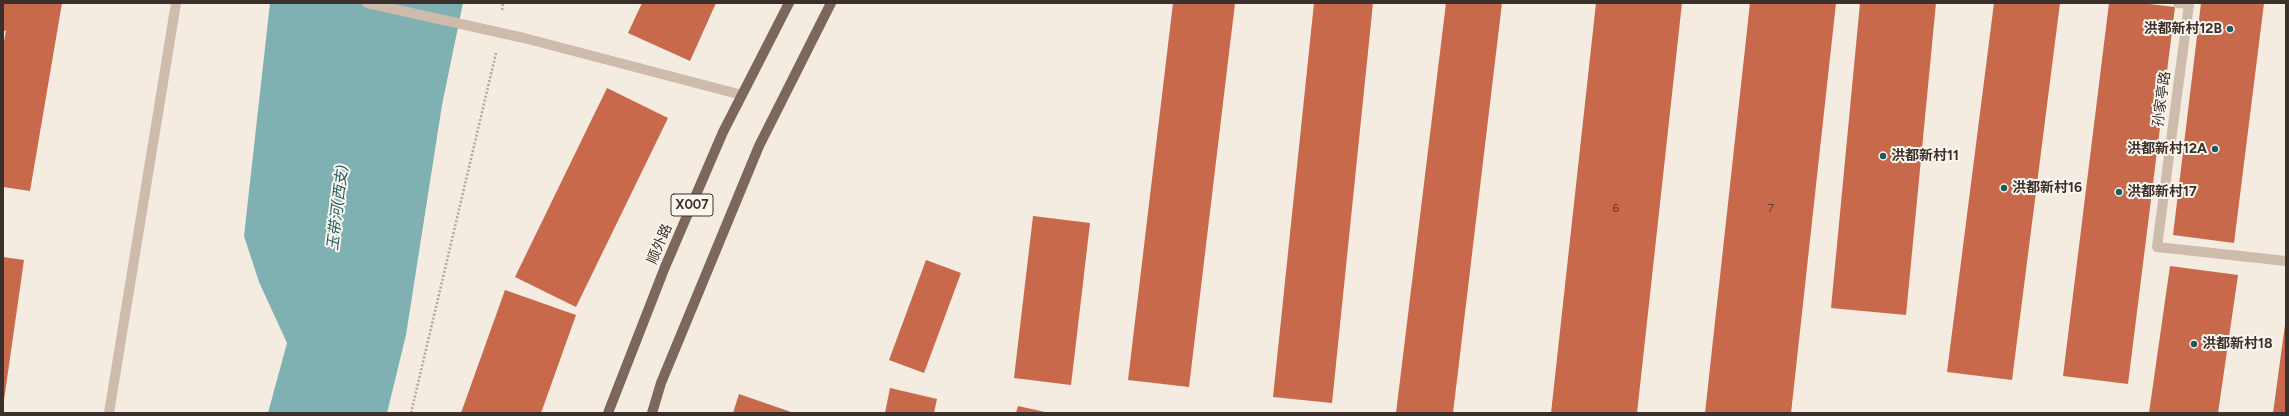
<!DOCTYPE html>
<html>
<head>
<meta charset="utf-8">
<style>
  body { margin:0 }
  #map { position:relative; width:2289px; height:416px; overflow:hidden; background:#f4ebe1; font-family:Figtree,sans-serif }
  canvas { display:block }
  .frame { position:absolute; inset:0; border:4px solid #3b302b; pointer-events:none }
</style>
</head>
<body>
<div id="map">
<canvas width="2289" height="416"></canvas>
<div class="frame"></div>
</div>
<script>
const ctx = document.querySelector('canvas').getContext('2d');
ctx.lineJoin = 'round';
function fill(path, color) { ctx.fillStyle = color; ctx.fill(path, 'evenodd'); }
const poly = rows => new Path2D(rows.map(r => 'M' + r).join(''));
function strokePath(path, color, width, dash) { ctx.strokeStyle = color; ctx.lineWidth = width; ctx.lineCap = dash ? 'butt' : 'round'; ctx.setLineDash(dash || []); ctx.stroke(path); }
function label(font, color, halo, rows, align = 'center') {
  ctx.font = font + ' Figtree,"Noto Sans SC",sans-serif'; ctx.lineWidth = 4; ctx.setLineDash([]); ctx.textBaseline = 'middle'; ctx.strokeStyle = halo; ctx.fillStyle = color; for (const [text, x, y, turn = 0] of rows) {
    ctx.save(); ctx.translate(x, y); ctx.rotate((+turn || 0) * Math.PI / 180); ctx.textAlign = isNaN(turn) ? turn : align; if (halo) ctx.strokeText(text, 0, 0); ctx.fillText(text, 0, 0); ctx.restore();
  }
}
fill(poly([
  [270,3,463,3,442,105,406,335,387,413,268,413,287,343,259,282,244,236]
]), '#7fb0b2');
fill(poly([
  [3,3,62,3,30,191,3,187,3,47,6,30,3,32],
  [642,3,716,3,690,61,628,33],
  [1173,3,1235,3,1189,387,1128,380],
  [1314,3,1373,3,1332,403,1273,397],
  [1446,3,1502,3,1453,413,1396,413],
  [1596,3,1682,3,1637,413,1551,413],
  [1750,3,1836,3,1791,413,1705,413],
  [1860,3,1936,3,1906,315,1831,308],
  [1994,3,2060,3,2012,380,1947,372],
  [2109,3,2141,3,2175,7,2128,384,2063,376],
  [2201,3,2264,3,2234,243,2173,235],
  [607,88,668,118,576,307,515,277],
  [1033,216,1090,223,1071,385,1014,378],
  [3,257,24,260,4,400,3,400],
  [926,260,961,273,924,373,889,360],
  [2170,266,2238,275,2218,413,2149,413],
  [505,290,576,315,541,413,461,413],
  [2285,325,2286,413,2273,413],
  [890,388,937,399,934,413,885,413],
  [739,394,794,413,733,413],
  [1018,406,1045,412,1045,413,1016,413]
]), '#c8694b');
strokePath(poly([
  [502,10,503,3],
  [411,413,496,53]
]), '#b9a596', 2.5, [2, 2]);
strokePath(poly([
  [2178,3,2189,4,2157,247,2286,261],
  [524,38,742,95],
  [109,413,176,3]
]), '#cdbbac', 10);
strokePath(poly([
  [608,413,665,267,723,132,789,3],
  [652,413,661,383,759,146,831,3]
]), '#7d675c', 10);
strokePath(poly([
  [367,3,524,38]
]), '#cdbbac', 10);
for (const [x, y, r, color] of [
  [2230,29,4,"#1f5a5e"],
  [2215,149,4,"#1f5a5e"],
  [1883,156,4,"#1f5a5e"],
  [2004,188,4,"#1f5a5e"],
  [2119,192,4,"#1f5a5e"],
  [2194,344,4,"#1f5a5e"]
]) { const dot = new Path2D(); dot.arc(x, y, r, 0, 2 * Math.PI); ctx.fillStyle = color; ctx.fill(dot); strokePath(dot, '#fbf5ee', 1.5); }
label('12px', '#5e3e33', null, [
  ["6",1616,208],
  ["7",1771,208]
]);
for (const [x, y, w] of [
  [692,205,42]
]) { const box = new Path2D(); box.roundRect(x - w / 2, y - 11, w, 22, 3); ctx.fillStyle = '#fbf5ee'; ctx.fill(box); strokePath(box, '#3b302b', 1); }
label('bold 13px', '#3b302b', null, [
  ["X007",692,205]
]);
label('bold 14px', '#3b302b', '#fbf5ee', [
  ["洪都新村12B",2222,29,"right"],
  ["洪都新村12A",2207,149,"right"],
  ["洪都新村11",1891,156],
  ["洪都新村16",2012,188],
  ["洪都新村17",2127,192],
  ["洪都新村18",2202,344]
], 'left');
label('14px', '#3b302b', '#fbf5ee', [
  ["孙家亭路",2162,99,-82],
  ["顺外路",660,244,-67]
]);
label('italic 15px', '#1f5a5e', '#fbf5ee', [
  ["玉带河(西支)",338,208,-83]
]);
</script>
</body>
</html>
